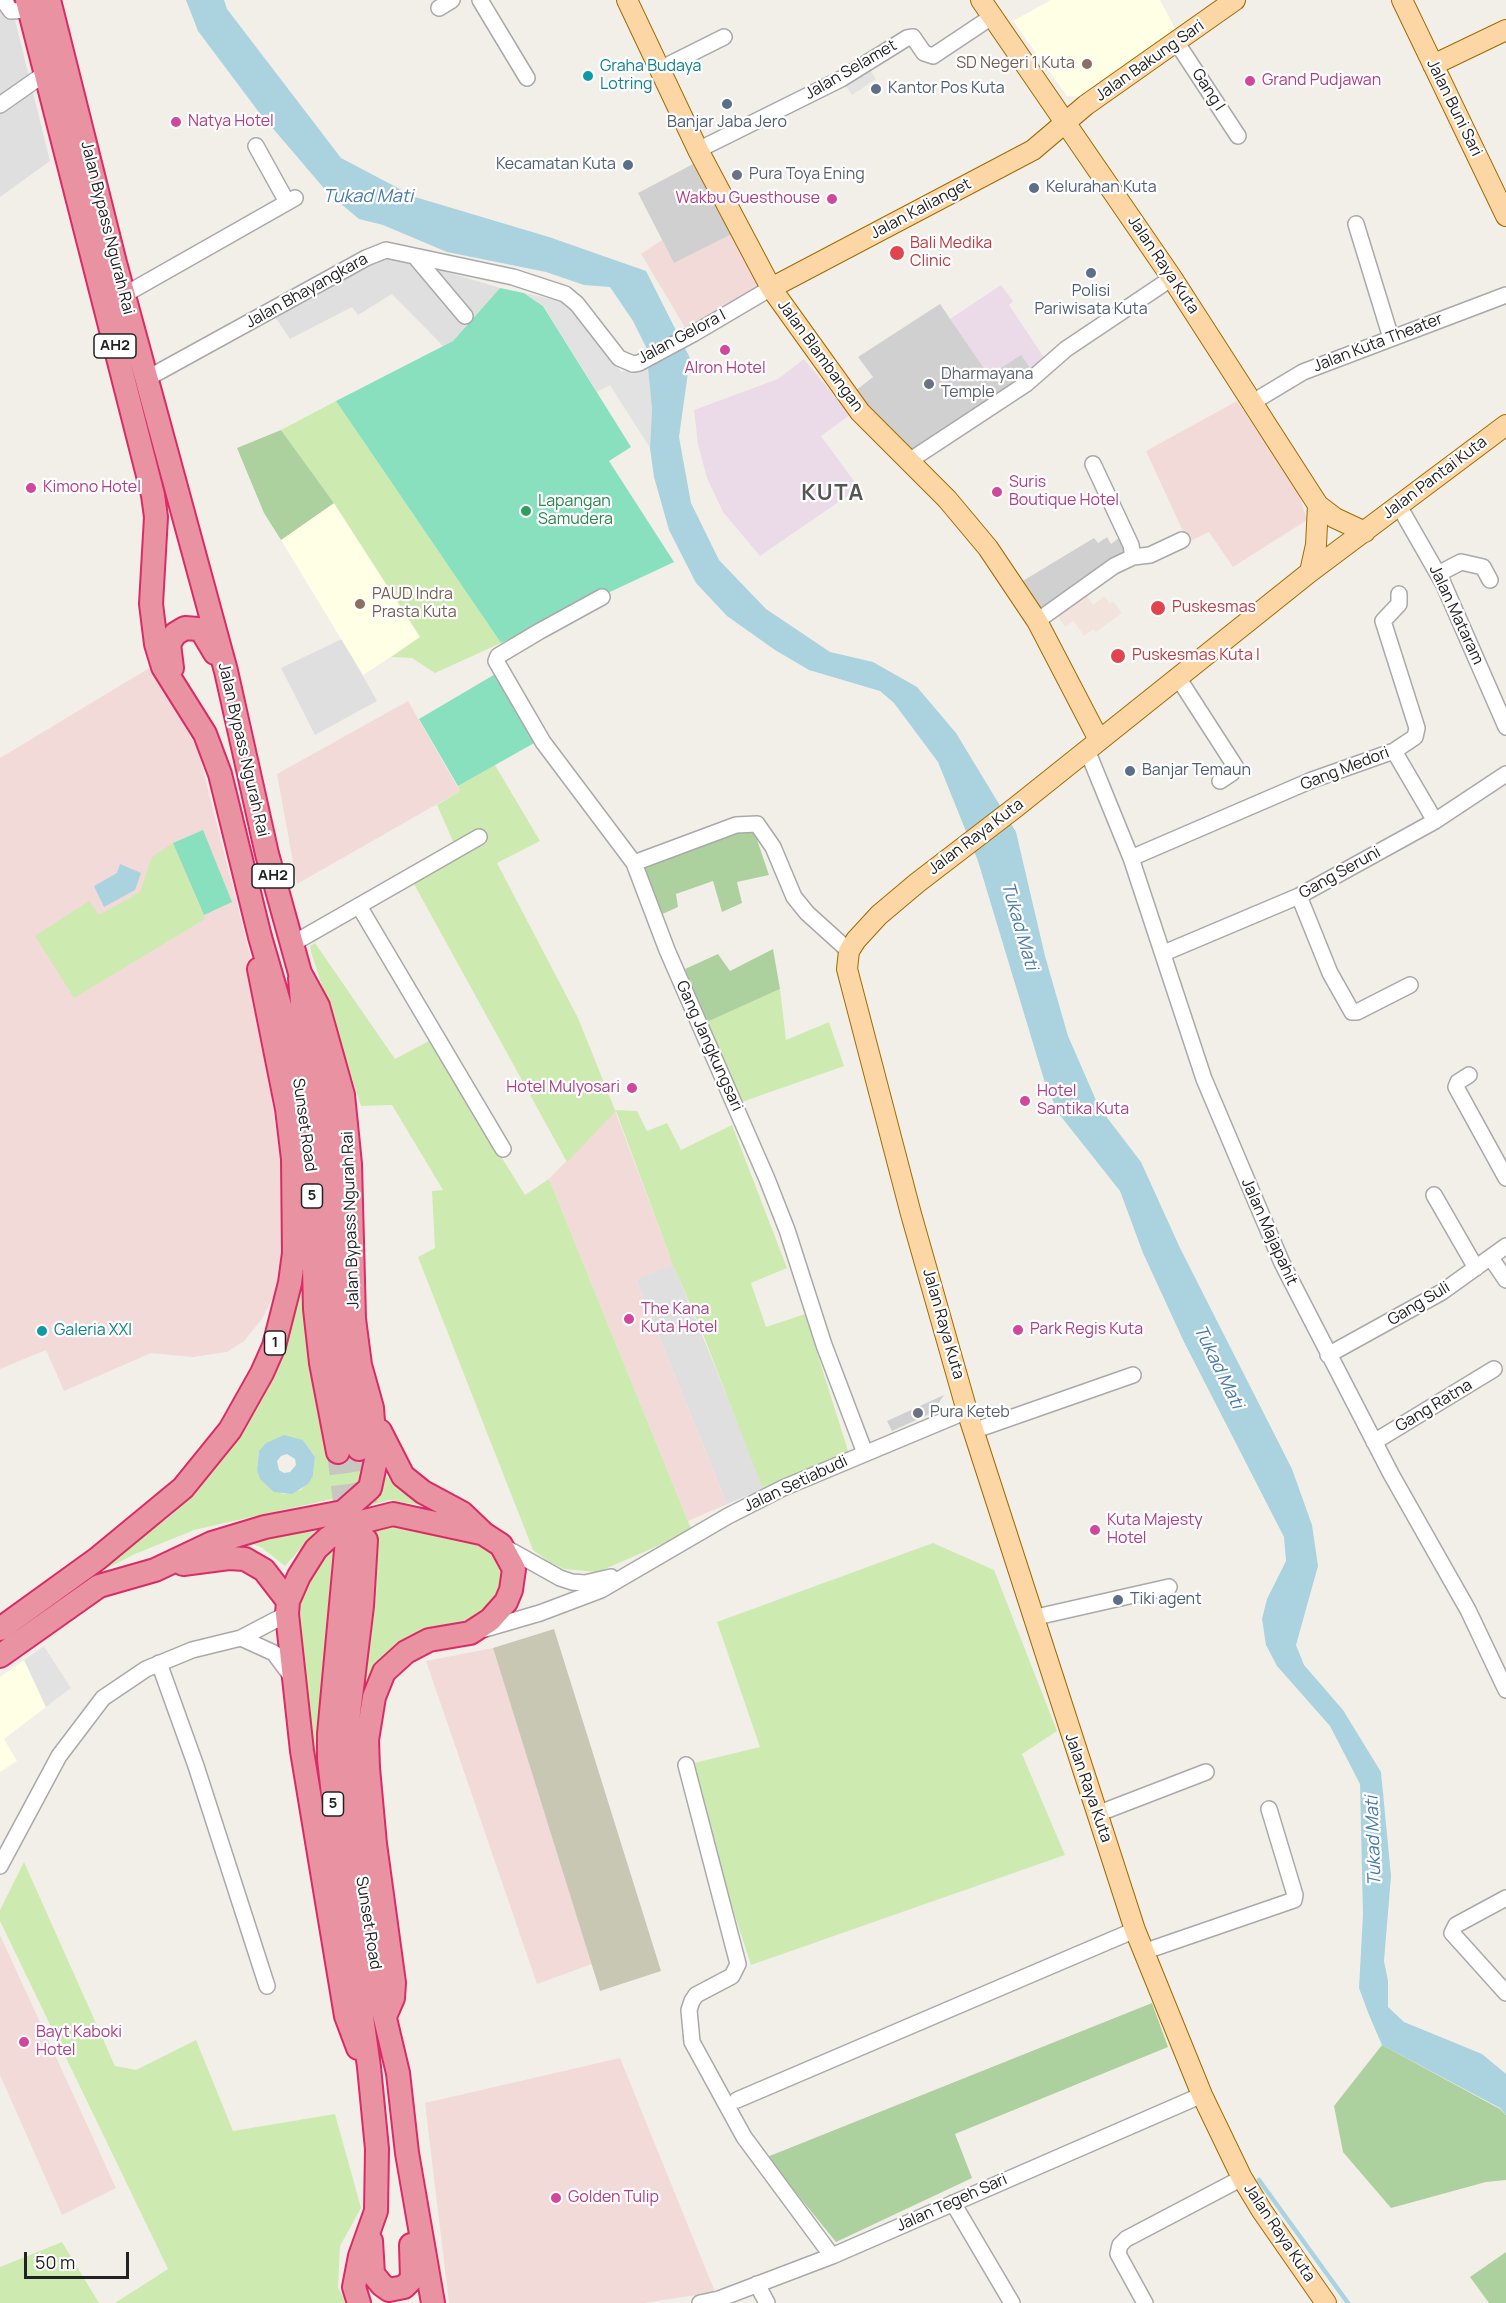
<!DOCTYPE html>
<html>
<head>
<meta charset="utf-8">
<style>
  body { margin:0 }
  #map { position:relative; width:1506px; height:2303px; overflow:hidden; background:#f2efe9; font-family:Manrope,sans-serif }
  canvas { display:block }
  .scale { position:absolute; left:24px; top:2252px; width:105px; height:27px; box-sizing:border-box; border:3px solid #222; border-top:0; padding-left:8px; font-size:18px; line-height:21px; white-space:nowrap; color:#222; -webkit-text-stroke:4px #fff; paint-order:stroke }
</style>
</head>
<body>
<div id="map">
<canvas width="1506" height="2303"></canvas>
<div class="scale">50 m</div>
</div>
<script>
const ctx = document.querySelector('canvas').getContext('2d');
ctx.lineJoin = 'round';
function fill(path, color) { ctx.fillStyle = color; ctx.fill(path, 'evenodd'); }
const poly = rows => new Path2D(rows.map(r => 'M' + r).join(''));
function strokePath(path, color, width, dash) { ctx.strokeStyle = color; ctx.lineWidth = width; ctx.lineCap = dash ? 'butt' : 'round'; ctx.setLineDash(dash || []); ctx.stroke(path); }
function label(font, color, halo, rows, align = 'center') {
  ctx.font = font + ' Manrope,sans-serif'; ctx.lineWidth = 4.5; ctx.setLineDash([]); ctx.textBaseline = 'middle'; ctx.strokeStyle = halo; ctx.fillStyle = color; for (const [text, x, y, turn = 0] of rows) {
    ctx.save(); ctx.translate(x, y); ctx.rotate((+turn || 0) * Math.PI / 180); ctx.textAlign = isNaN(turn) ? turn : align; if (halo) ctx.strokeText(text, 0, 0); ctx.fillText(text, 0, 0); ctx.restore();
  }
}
fill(poly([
  [0,0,10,0,50,161,0,197],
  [392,252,407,260,500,288,453,341,443,346,392,294,358,315,352,307,290,339,271,311],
  [342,639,377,701,315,735,281,668],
  [671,1259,762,1482,763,1489,727,1504,634,1275]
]), '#e0dfdf');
fill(poly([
  [732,234,761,286,686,329,641,254,662,240,674,263],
  [1237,401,1297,488,1307,520,1233,567,1209,532,1188,542,1146,451],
  [151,667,198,750,250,955,289,1217,284,1269,276,1291,262,1319,244,1341,227,1352,193,1357,151,1353,64,1391,46,1350,0,1369,0,758],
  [408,701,460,791,297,884,277,774],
  [615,1111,673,1265,636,1280,727,1504,688,1521,549,1179],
  [493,1648,592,1964,537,1984,426,1661],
  [0,1935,116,2188,62,2215,0,2075],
  [620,2058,715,2292,644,2303,449,2303,425,2103]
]), '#f2dad9');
fill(poly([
  [1001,285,1013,301,1009,305,1045,359,1035,375,1021,356,989,377,950,319],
  [804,359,850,415,821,436,859,488,760,556,723,512,707,478,698,444,694,410,778,379]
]), '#ebdbe8');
fill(poly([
  [1051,0,1160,0,1177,32,1082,97,1067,96,1013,21],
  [334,503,421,637,363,675,281,540],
  [44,1646,71,1688,4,1739,17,1761,0,1772,0,1677]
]), '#ffffe5');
fill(poly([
  [695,163,732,234,674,263,638,193],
  [940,304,989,376,1021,355,1035,375,909,456,855,391,873,377,858,357],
  [1107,537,1111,544,1120,537,1128,552,1042,613,1021,582,1094,538,1098,543],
  [944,1395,932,1413,892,1431,887,1421]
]), '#d0d0d0');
fill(poly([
  [1086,595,1093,605,1104,596,1110,604,1113,601,1122,613,1096,632,1093,629,1084,636,1074,621,1065,627,1057,616]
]), '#f3e3dd');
fill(poly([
  [554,1629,661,1971,600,1991,493,1648]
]), '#c7c7b4');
fill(poly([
  [336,401,501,643,435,673,412,658,391,657,420,637,334,503,281,430],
  [495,765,540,841,497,863,578,1018,615,1110,637,1111,647,1131,667,1123,681,1150,732,1125,787,1268,751,1283,766,1327,805,1314,849,1454,763,1489,701,1329,673,1265,616,1111,567,1162,409,875,456,848,437,805,460,791,458,786],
  [173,843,205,919,74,998,35,936,89,901,99,915,140,892,152,857],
  [315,943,395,1059,429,1041,525,1195,549,1179,692,1531,598,1572,564,1569,548,1561,533,1550,418,1257,435,1248,432,1191,443,1190,392,1105,361,1106,311,952,310,946],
  [780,989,786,1040,829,1022,844,1066,742,1102,707,1022],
  [303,1270,331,1455,370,1452,366,1475,355,1489,341,1497,194,1530,135,1554,82,1581,172,1515,232,1447,267,1390,281,1359],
  [303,1440,315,1457,313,1476,301,1490,283,1494,257,1470,259,1451],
  [385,1475,403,1490,436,1508,389,1500,352,1511],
  [373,1521,462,1532,505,1559,504,1588,485,1616,438,1627,379,1663,362,1690,376,1560,376,1536,320,1724,322,1801,295,1619,304,1578,314,1560],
  [323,1523,285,1566,261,1547,244,1542],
  [933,1543,994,1570,1057,1731,1022,1754,1065,1855,751,1965,686,1765,760,1747,717,1622],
  [24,1862,115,2066,136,2070,196,2040,233,2131,335,2114,361,2208,340,2246,338,2288,347,2303,115,2303,168,2269,0,1921,0,1910],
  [62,2242,99,2303,0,2303,0,2267]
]), '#cdebb0');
fill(poly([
  [281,430,334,503,281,540,264,513,237,448],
  [753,828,769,875,737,882,742,903,722,912,713,881,676,894,678,907,658,916,639,866],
  [773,949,780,989,707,1022,685,969,718,954,730,971],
  [1152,2003,1168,2047,955,2134,972,2178,836,2242,767,2157],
  [1382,2045,1500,2109,1506,2115,1506,2180,1486,2182,1391,2208,1343,2152,1334,2106],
  [1506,2252,1506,2303,1489,2303,1470,2277]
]), '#add19e');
fill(poly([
  [500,288,524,293,543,306,631,447,609,461,674,562,501,643,336,401,453,341],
  [497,673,536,742,458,786,419,719],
  [203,830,232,902,204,915,173,843]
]), '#88e0be');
fill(poly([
  [864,61,876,79,852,95,840,77],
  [524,293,570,303,621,372,639,369,648,364,652,409,650,448,610,385,597,392,543,306],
  [44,1646,71,1688,46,1707,24,1660]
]), '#e2e2e2');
fill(poly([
  [186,0,224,0,227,9,341,158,415,197,549,237,646,271,690,358,679,437,691,503,719,560,766,609,830,652,873,662,917,687,956,733,1016,832,1045,956,1068,1036,1099,1107,1141,1162,1180,1248,1292,1469,1312,1525,1318,1566,1296,1645,1304,1665,1343,1710,1381,1772,1391,1876,1384,1961,1388,1981,1388,2007,1404,2022,1482,2054,1506,2074,1506,2115,1500,2108,1382,2045,1369,2015,1359,1988,1363,1915,1360,1784,1330,1726,1277,1666,1266,1645,1262,1619,1267,1599,1286,1561,1284,1537,1184,1342,1143,1253,1120,1191,1059,1114,1045,1083,978,861,938,762,894,703,880,691,809,670,775,650,727,616,696,583,669,530,654,477,650,448,652,409,646,347,633,321,610,287,584,285,546,272,447,252,383,225,359,219,328,193,258,111,198,31],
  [120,864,141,873,135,890,104,907,94,886,117,873],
  [284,1435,303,1440,315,1457,313,1476,308,1484,292,1494,274,1492,260,1479,257,1470,259,1451,266,1443],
  [287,1454,295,1459,296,1465,290,1472,284,1473,279,1470,277,1461,281,1456]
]), '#aad3df');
strokePath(poly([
  [1259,2180,1348,2303]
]), '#aad3df', 4.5);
strokePath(poly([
  [359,1449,367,1512,366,1540],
  [338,1452,347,1527]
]), '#c8c6c1', 22, [22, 11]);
const minor = poly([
  [3,0,11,11,30,10],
  [480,0,527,78],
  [439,8,452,0],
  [1177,43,1238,136],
  [662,68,724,37],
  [0,105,47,72],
  [256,146,287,202],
  [698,150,841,79,907,38,913,37,924,53,933,56,993,16],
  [1356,224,1391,338],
  [417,259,465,316],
  [124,295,295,198],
  [146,379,366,258,386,250,513,277,565,294,577,304,619,358,633,364,639,363,693,334,771,288],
  [1253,402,1303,372,1506,295],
  [909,461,1026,384,1066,349,1172,278],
  [1399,506,1443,583,1506,727],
  [1133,557,1150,555,1182,540],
  [1438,574,1461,562,1483,567,1490,580],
  [602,597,540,631,498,656,496,661,543,742,634,863,667,950,767,1179,787,1230,824,1345,865,1453],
  [1037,621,1114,566,1133,557,1131,545,1093,464],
  [1177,676,1235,766,1232,773,1220,781],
  [1087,750,1131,858,1204,1079,1282,1263,1391,1474,1468,1610,1506,1690],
  [1394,751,1435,821],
  [1131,858,1312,780,1394,751,1415,737,1417,728,1383,621,1399,604,1399,594],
  [634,863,736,825,757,824,773,847,794,897,807,913,849,951],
  [1299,896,1330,973,1352,1012,1357,1012,1410,985],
  [359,906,503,1149],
  [292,944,479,837],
  [1164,953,1299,896,1435,821,1506,774],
  [1469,1075,1458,1082,1456,1087,1506,1178],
  [1434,1195,1476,1268],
  [1491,1258,1506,1280],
  [1328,1355,1442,1292,1506,1246],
  [973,1431,1133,1375],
  [1374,1442,1494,1369],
  [501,1545,560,1578,572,1582,585,1583,611,1577],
  [1032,1618,1169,1587],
  [485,1629,540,1613,601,1590,728,1516,783,1488,967,1411],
  [241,1638,274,1653,292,1677],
  [159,1663,196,1766,267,1986],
  [686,1765,738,1964,732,1976,696,1995,692,2001,689,2010,692,2042,744,2137,832,2256],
  [1097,1814,1206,1772],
  [0,1866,59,1756,103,1698,146,1669,192,1650,241,1638,287,1614],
  [1506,1898,1456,1925,1452,1933,1506,1993],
  [1143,1952,1294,1900,1295,1895,1269,1809],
  [737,2100,1135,1930],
  [953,2203,1012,2303],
  [757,2284,767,2303],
  [700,2303,719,2299,832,2256,1202,2095],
  [1145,2303,1118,2254,1120,2245,1126,2239,1242,2178]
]);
const major = poly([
  [627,0,698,150,771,288,860,412,947,499,988,548,1037,621,1099,740],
  [981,0,1172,278,1318,505,1335,518,1365,532],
  [1402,0,1506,216],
  [1433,65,1506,30],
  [771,288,1033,150,1086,105,1235,0],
  [1310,572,1316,545,1318,505],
  [1326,2303,1262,2211,1242,2178,1202,2095,1135,1930,967,1411,911,1214,847,969,849,951,856,940,879,915,917,883,1016,807,1310,572,1506,425]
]);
const highway = poly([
  [27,0,153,495,156,517,151,604,156,644,163,667,205,734,220,774,260,937,290,1040,303,1100,312,1185,315,1309,321,1363,338,1452],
  [172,668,169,644,175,634,185,628,198,629,203,633,215,653],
  [300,978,304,1027,322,1096,328,1132,333,1308,359,1449],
  [380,1431,403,1476,423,1492,462,1513,484,1534,501,1545,514,1569,511,1590,506,1602,490,1620,470,1633,429,1640,406,1652,384,1672,374,1697,367,1740,368,1768,375,1844,394,1983,393,1998,386,2014],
  [347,1540,329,1734,329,1759,340,1858,369,2067,377,2149,376,2211,360,2256,354,2287,359,2303],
  [366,1540,362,1606,348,1721,348,1778,377,1985,398,2073,407,2153,433,2303],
  [183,1564,229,1558,245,1559,264,1570,288,1601],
  [0,1629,97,1559,183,1488,230,1430,262,1373,274,1346,290,1283,294,1253,293,1159,287,1109,259,969],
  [0,1656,99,1586,155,1570,212,1543,265,1527,343,1512,370,1488,376,1460,372,1408,360,1365,354,1319,350,1164,343,1095,318,1006,300,973,267,854,226,671,115,263,49,0],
  [358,2048,346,2016,302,1751,287,1614,288,1601,299,1576,316,1549,328,1538,349,1525,393,1514,481,1533],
  [371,2241,373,2274,382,2285,389,2290,404,2287,412,2279,411,2245]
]);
strokePath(minor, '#a9a9a9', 18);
strokePath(major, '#a06b00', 22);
strokePath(highway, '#dc2a67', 26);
strokePath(minor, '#fff', 15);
strokePath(major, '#fcd6a4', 20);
strokePath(highway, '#e892a2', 22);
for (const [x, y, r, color] of [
  [1087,64,6,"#8d6e63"],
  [588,76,6,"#0f9aa8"],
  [1250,81,6,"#d1479c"],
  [876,89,6,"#5c6f8a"],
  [727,104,6,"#5c6f8a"],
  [176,122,6,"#d1479c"],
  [628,165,6,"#5c6f8a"],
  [737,175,6,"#6b7280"],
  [1034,188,6,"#5c6f8a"],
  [832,199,6,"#d1479c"],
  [897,253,8,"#e0444e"],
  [1091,273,6,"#5c6f8a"],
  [725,350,6,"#d1479c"],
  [929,384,6,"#6b7280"],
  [31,488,6,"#d1479c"],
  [997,492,6,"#d1479c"],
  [526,511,6,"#2e9e5b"],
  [360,604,6,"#8d6e63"],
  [1158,608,8,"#e0444e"],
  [1118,656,8,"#e0444e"],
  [1130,771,6,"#5c6f8a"],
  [632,1088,6,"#d1479c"],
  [1025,1101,6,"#d1479c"],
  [629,1319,6,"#d1479c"],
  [1018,1330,6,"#d1479c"],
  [42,1331,6,"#0f9aa8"],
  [918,1413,6,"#6b7280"],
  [1095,1530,6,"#d1479c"],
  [1118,1600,6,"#5c6f8a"],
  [24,2042,6,"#d1479c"],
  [556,2198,6,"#d1479c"]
]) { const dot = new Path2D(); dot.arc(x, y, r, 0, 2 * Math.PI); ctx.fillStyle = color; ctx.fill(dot); strokePath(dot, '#fff', 2); }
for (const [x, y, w] of [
  [115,346,42],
  [273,876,42],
  [312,1196,21],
  [275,1343,21],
  [333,1804,21]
]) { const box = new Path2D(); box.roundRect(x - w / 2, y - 12, w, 24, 4.5); ctx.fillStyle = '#fff'; ctx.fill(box); strokePath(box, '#222', 1.5); }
label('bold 15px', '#222', null, [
  ["AH2",115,346],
  ["AH2",273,876],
  ["5",312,1196],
  ["1",275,1343],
  ["5",333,1804]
]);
label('16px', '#222', '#fff', [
  ["Jalan Bakung Sari",1150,61,-35],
  ["Jalan Selamet",851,70,-30],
  ["Gang I",1208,90,57],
  ["Jalan Buni Sari",1454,108,64],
  ["Jalan Kalianget",921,209,-28],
  ["Jalan Bypass Ngurah Rai",107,228,76],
  ["Jalan Raya Kuta",1163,265,56],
  ["Jalan Bhayangkara",307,291,-29],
  ["Jalan Gelora I",682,337,-28],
  ["Jalan Kuta Theater",1378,343,-21],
  ["Jalan Blambangan",820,356,54],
  ["Jalan Pantai Kuta",1435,478,-37],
  ["Jalan Mataram",1456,615,65],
  ["Jalan Bypass Ngurah Rai",243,750,77],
  ["Gang Medori",1345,769,-21],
  ["Jalan Raya Kuta",976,837,-37],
  ["Gang Seruni",1340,873,-29],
  ["Gang Jangkungsari",709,1046,66],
  ["Sunset Road",304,1125,82],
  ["Jalan Bypass Ngurah Rai",351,1220,-92],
  ["Jalan Majapahit",1269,1232,66],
  ["Gang Suli",1419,1304,-31],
  ["Jalan Raya Kuta",943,1324,74],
  ["Gang Ratna",1434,1406,-31],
  ["Jalan Setiabudi",796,1484,-25],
  ["Jalan Raya Kuta",1088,1788,71],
  ["Sunset Road",368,1923,81],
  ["Jalan Tegeh Sari",952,2203,-24],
  ["Jalan Raya Kuta",1279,2233,56]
]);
label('16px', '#785e54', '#fff', [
  ["SD Negeri 1 Kuta",1075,64],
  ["PAUD Indra",372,595,"left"],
  ["Prasta Kuta",372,613,"left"]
], 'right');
label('16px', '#0d838f', '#fff', [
  ["Graha Budaya",600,67],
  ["Lotring",600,85],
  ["Galeria XXI",54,1331]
], 'left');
label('16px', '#b23c85', '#fff', [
  ["Grand Pudjawan",1262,81],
  ["Natya Hotel",188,122],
  ["Wakbu Guesthouse",820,199,"right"],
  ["Alron Hotel",725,369,"center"],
  ["Suris",1009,483],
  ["Boutique Hotel",1009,501],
  ["Kimono Hotel",43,488],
  ["Hotel Mulyosari",620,1088,"right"],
  ["Hotel",1037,1092],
  ["Santika Kuta",1037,1110],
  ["The Kana",641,1310],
  ["Kuta Hotel",641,1328],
  ["Park Regis Kuta",1030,1330],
  ["Kuta Majesty",1107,1521],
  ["Hotel",1107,1539],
  ["Bayt Kaboki",36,2033],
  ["Hotel",36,2051],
  ["Golden Tulip",568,2198]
], 'left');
label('16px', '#4e5e75', '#fff', [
  ["Kantor Pos Kuta",888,89],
  ["Banjar Jaba Jero",727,123,"center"],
  ["Kecamatan Kuta",616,165,"right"],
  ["Kelurahan Kuta",1046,188],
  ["Polisi",1091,292,"center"],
  ["Pariwisata Kuta",1091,310,"center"],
  ["Banjar Temaun",1142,771],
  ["Tiki agent",1130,1600]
], 'left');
label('16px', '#5b616d', '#fff', [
  ["Pura Toya Ening",749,175],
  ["Dharmayana",941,375],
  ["Temple",941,393],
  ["Pura Keteb",930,1413]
], 'left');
label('16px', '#be3a42', '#fff', [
  ["Bali Medika",910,244],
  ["Clinic",910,262],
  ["Puskesmas",1172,608],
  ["Puskesmas Kuta I",1132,656]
], 'left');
label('16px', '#27864d', '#fff', [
  ["Lapangan",538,502],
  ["Samudera",538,520]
], 'left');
label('italic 18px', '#4a7aab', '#fff', [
  ["Tukad Mati",368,197],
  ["Tukad Mati",1019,926,74],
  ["Tukad Mati",1218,1367,64],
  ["Tukad Mati",1374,1841,-92]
]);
ctx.letterSpacing = '1.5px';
label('bold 22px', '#555', '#fff', [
  ["KUTA",833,494]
]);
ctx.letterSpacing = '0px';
</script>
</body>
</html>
